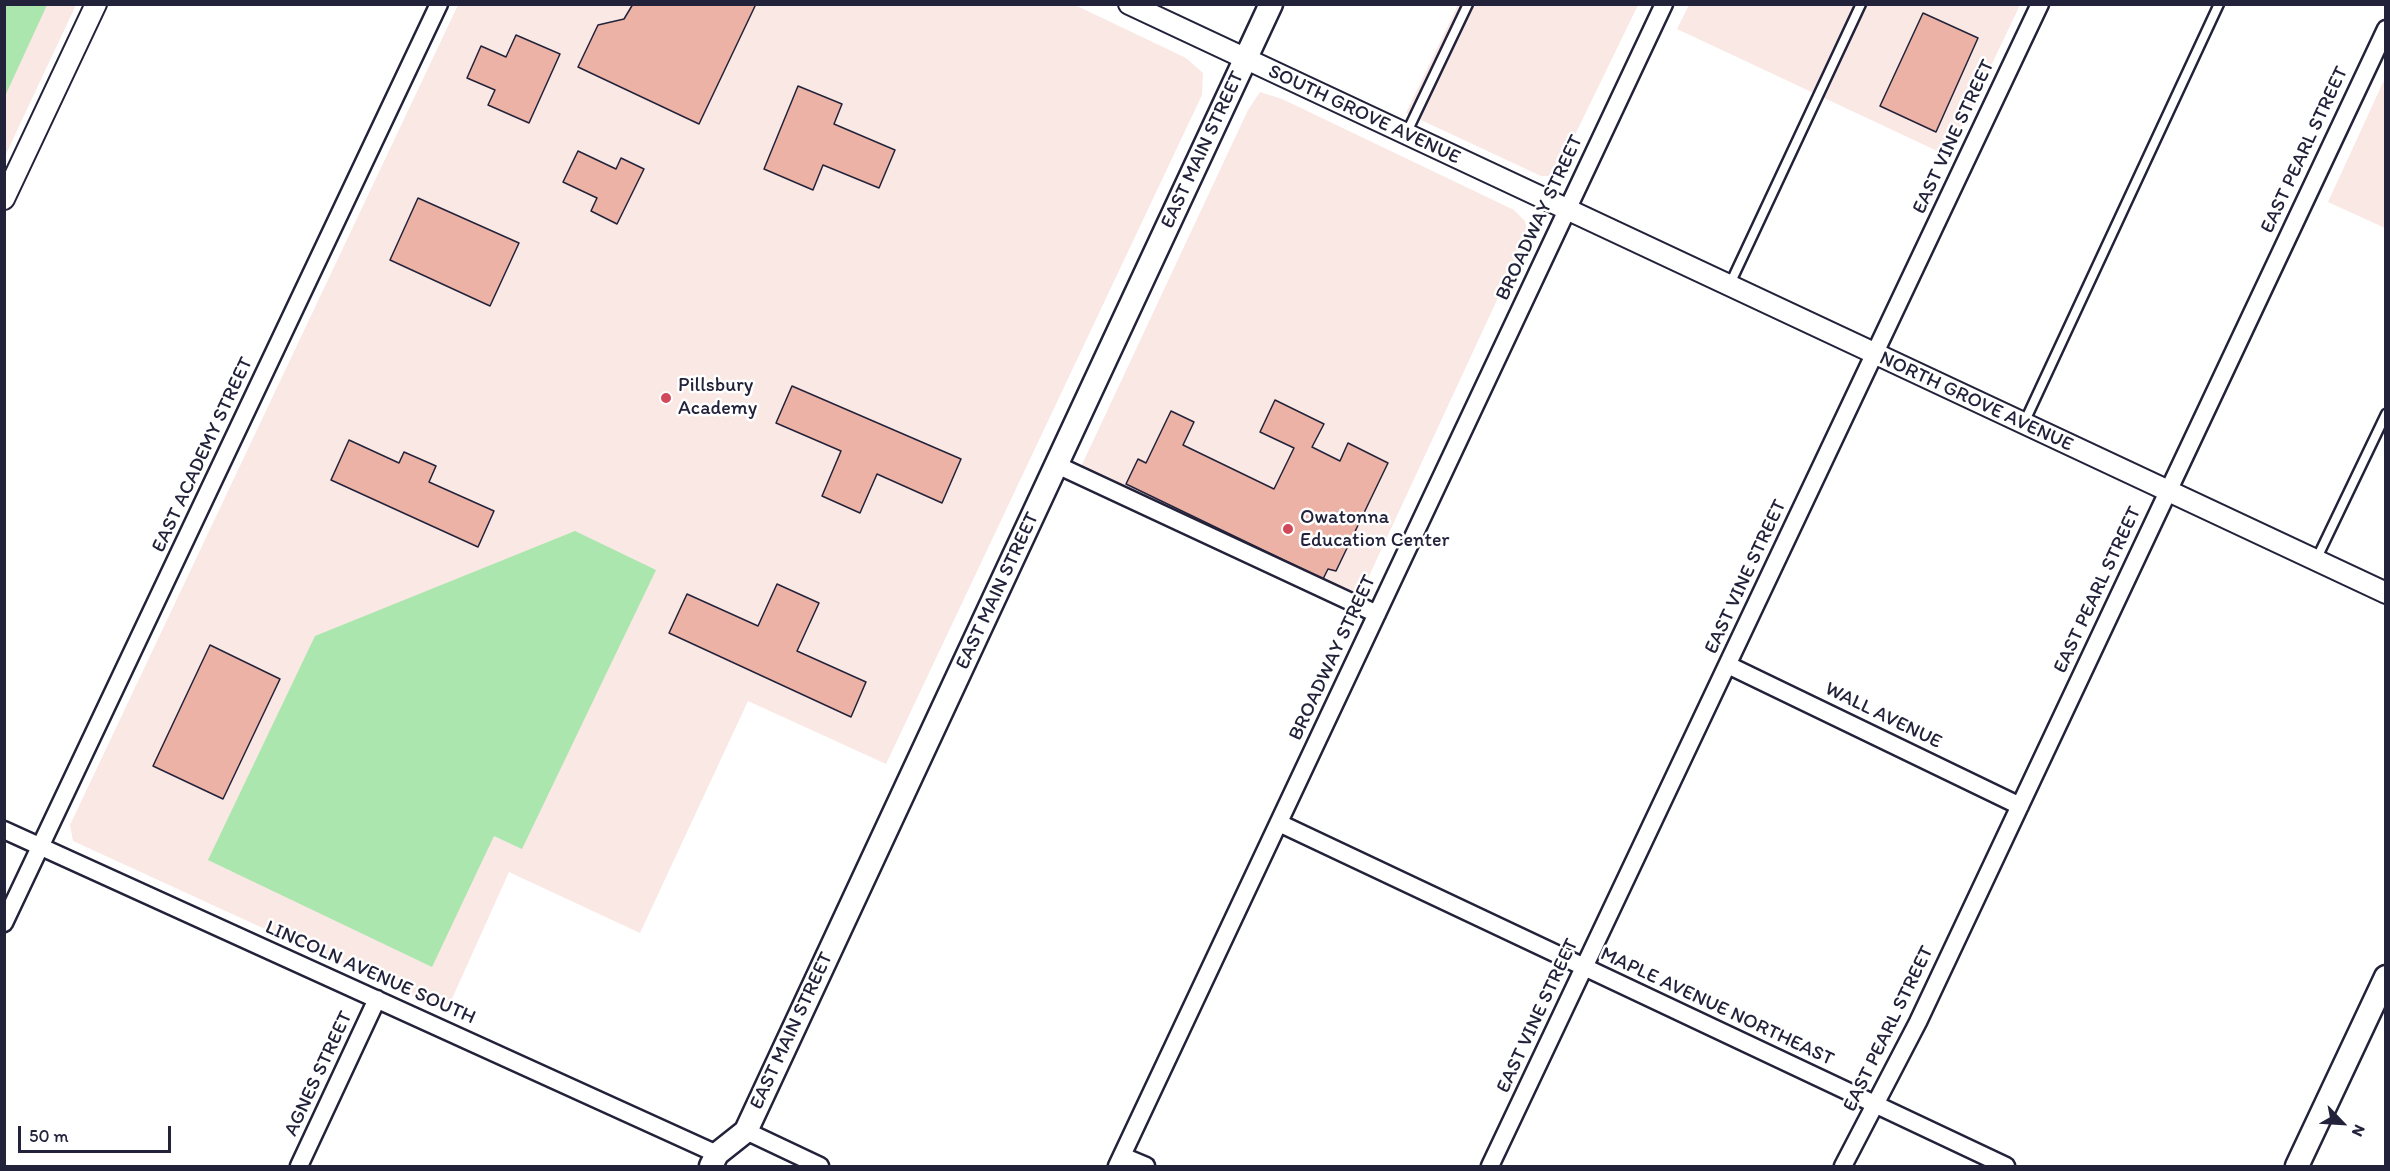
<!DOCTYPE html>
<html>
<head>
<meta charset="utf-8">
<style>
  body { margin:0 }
  #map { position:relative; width:2390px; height:1171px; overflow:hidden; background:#fff; font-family:Itim,sans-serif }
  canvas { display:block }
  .frame { position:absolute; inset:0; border:6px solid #22223b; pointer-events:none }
  .north { position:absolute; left:2312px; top:1093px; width:60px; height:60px; -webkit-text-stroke:4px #fff; paint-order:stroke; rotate:115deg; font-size:16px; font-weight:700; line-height:24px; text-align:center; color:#22223b }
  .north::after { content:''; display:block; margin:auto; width:21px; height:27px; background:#22223b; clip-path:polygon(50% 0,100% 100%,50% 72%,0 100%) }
  .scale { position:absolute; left:18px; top:1126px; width:153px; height:27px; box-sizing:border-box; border:3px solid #22223b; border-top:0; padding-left:8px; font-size:18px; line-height:21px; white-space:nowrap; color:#22223b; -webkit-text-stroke:4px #fff; paint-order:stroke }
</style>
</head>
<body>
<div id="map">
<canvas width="2390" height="1171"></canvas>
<div class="frame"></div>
<div class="north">N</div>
<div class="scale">50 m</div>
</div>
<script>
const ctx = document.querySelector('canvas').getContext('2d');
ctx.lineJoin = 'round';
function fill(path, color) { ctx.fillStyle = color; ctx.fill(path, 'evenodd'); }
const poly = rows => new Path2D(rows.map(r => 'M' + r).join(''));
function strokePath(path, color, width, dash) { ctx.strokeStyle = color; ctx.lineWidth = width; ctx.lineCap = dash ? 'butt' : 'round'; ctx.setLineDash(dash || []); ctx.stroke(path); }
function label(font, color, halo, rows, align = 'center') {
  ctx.font = font + ' Itim,sans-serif'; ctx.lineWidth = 5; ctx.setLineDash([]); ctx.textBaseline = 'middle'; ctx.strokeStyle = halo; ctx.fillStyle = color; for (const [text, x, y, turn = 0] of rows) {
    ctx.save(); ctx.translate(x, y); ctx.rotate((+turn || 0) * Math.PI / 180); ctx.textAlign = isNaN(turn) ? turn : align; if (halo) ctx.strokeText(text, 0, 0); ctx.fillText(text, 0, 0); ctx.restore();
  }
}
fill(poly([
  [5,5,76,5,5,156],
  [458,5,1075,5,1186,58,1203,73,1202,95,886,764,748,701,640,933,509,872,446,1012,73,841,70,825],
  [1458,5,1638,5,1555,176,1541,176,1406,113],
  [1689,5,2020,5,1948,156,1677,29],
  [2385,78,2386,228,2385,228,2328,202],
  [1260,92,1282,99,1514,210,1525,221,1528,233,1357,602,1079,471,1248,110]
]), '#f9e8e4');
fill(poly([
  [5,4,47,5,5,96,4,5],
  [575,531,656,570,522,849,494,836,432,967,208,860,315,636]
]), '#aae6ad');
const building = poly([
  [633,4,756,4,699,124,578,67,598,25,624,19,633,4],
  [1923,13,1978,38,1936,132,1880,106,1923,13],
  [516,35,560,54,529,123,488,105,495,90,467,78,481,46,506,57,516,35],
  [798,86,842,104,834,124,895,150,879,188,823,165,813,190,764,169,798,86],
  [578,151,616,169,621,158,644,169,617,224,591,211,597,198,563,182,578,151],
  [418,198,519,243,490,306,390,260,418,198],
  [792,386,961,459,942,503,877,474,860,513,822,496,841,451,776,423,792,386],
  [1275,400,1324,424,1312,447,1340,461,1348,443,1388,463,1336,571,1328,569,1323,579,1126,484,1138,459,1146,463,1171,411,1194,422,1183,445,1274,489,1294,448,1260,432,1275,400],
  [349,440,399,463,404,452,436,466,429,482,494,511,478,547,331,480,349,440],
  [777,584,819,603,797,651,866,682,851,717,669,633,687,594,758,626,777,584],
  [210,645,280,679,223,799,153,766,210,645]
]);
fill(building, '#ecb2a5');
strokePath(building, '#22223b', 1.5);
const service = poly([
  [1406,134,1468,4],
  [1729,286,1861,4],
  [2024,423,2219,4],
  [2316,560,2386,414]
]);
const minor = poly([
  [1057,465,1377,614],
  [1728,665,2020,806],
  [1279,823,2006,1166],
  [4,830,717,1154],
  [4,923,439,4],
  [746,1131,820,1166],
  [1122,1156,1146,1166],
  [299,1166,377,999],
  [1117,1166,1664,4],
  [1490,1166,2040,4],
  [1843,1166,1918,1022,2386,29]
]);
const tertiary = poly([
  [1129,4,2386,593],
  [4,199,96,4]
]);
const secondary = poly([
  [711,1166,717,1154,746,1131,1271,4],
  [2297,1166,2386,977]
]);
strokePath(service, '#22223b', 13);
strokePath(minor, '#22223b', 21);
strokePath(tertiary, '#22223b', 24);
strokePath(secondary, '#22223b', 27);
strokePath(service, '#fff', 8);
strokePath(minor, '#fff', 16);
strokePath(tertiary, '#fff', 20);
strokePath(secondary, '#fff', 22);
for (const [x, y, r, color] of [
  [666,398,6,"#d1495b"],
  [1288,529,6,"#d1495b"]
]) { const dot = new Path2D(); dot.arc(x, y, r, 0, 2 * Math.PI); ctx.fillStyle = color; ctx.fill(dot); strokePath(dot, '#fff', 2); }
label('20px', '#22223b', '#fff', [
  ["SOUTH GROVE AVENUE",1364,115,25],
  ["EAST VINE STREET",1954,137,-65],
  ["EAST MAIN STREET",1203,150,-65],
  ["EAST PEARL STREET",2305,150,-65],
  ["BROADWAY STREET",1540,218,-65],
  ["NORTH GROVE AVENUE",1976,402,25],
  ["EAST ACADEMY STREET",203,455,-65],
  ["EAST VINE STREET",1746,577,-65],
  ["EAST PEARL STREET",2098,590,-65],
  ["EAST MAIN STREET",998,591,-65],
  ["BROADWAY STREET",1333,658,-65],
  ["WALL AVENUE",1883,716,26],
  ["LINCOLN AVENUE SOUTH",370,973,24],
  ["MAPLE AVENUE NORTHEAST",1717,1007,25],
  ["EAST VINE STREET",1538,1016,-65],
  ["EAST PEARL STREET",1889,1029,-64],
  ["EAST MAIN STREET",792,1031,-65],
  ["AGNES STREET",319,1074,-65]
]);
label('20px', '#22223b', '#fff', [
  ["Pillsbury",678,386],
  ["Academy",678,409],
  ["Owatonna",1300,518],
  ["Education Center",1300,541]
], 'left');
</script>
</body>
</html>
